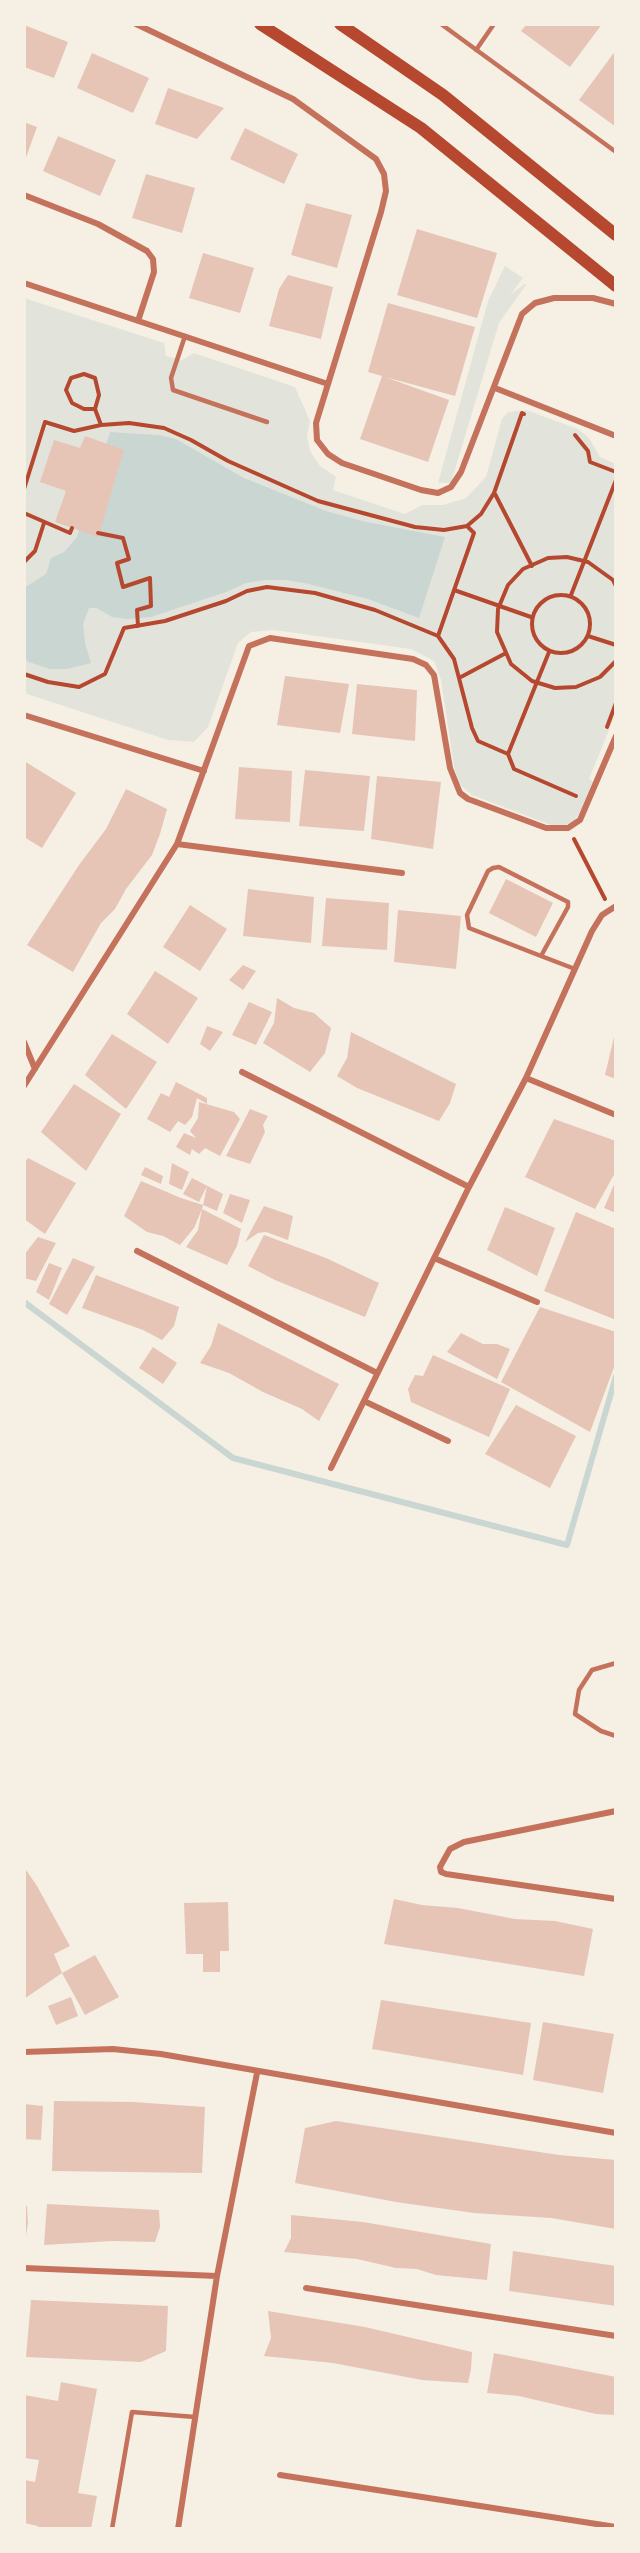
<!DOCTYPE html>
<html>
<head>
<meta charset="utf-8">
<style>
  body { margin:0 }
  #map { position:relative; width:640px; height:2553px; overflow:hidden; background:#f6efe4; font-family:"Libre Baskerville",serif }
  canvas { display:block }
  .frame { position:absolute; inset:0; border:26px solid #f6efe4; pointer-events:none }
</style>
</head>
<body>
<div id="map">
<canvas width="640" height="2553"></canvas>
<div class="frame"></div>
</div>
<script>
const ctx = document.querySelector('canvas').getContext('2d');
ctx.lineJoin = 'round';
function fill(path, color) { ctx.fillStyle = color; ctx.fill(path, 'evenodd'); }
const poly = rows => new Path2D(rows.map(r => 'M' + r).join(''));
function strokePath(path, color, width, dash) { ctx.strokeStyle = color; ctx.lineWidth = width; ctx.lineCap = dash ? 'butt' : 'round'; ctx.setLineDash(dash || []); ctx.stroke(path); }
fill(poly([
  [505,266,523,278,510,295,525,284,526,285,499,323,451,483,438,483,488,301],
  [24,298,164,343,166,356,182,360,194,353,295,387,310,421,307,435,310,451,320,466,336,477,333,490,405,514,422,505,443,505,466,498,486,477,502,419,508,412,526,410,578,429,589,438,600,457,616,464,616,713,589,779,594,782,582,809,574,821,565,825,551,825,472,795,459,784,454,766,441,680,434,661,411,649,274,630,251,632,238,643,208,727,194,742,168,740,24,693]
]), '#e2e4dc');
fill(poly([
  [110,432,159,435,176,439,244,478,326,511,362,521,445,537,419,618,368,599,309,584,287,580,265,580,246,583,226,592,151,617,127,619,112,617,97,608,89,608,83,624,85,643,91,663,67,669,50,669,29,662,24,658,24,588,46,574,51,558,64,552,77,537]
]), '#c9d6d2');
strokePath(poly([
  [24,1302,233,1458,567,1545,616,1376]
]), '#c9d6d2', 6);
fill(poly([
  [527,24,602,24,570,67,521,31],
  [24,25,68,42,54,78,24,67],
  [616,50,616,127,579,100],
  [92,53,149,78,133,113,77,88],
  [168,88,224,108,197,139,155,124],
  [24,122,37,127,24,163],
  [245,128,298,154,284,184,230,159],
  [58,136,116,160,100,196,43,171],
  [146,174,195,188,182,233,132,218],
  [306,203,352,215,337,268,291,255],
  [417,229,497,253,477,318,397,295],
  [203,253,254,268,240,313,189,298],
  [288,275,333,287,321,339,269,326,279,289],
  [388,303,475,327,455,396,385,377,449,400,428,462,360,439,382,376,368,372],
  [85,436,124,450,98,537,55,522,66,491,40,482,54,440,80,448],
  [285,676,349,684,340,733,277,725],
  [357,684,417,690,415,741,352,734],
  [24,761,76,793,42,848,24,837],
  [239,767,292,771,290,822,235,819],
  [305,770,370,776,364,831,299,826],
  [377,776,441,782,433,849,371,839],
  [126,789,167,809,160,834,152,855,126,889,115,909,101,923,73,972,27,945,79,865,106,829],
  [506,879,553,903,536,937,489,913],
  [248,889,314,897,311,943,243,936],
  [326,898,389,903,387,950,322,946],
  [190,905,227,929,200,971,163,947],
  [398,910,461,916,456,969,394,962],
  [243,965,256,971,243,990,229,980],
  [155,971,198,998,168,1044,127,1014],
  [277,998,294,1008,314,1013,331,1028,325,1053,310,1072,263,1043,274,1023],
  [249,1002,272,1012,256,1045,232,1035],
  [207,1026,223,1032,210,1051,200,1044],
  [351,1032,456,1084,450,1103,439,1121,357,1088,337,1076,347,1058],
  [112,1034,157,1062,126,1109,85,1075],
  [614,1037,616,1037,616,1079,605,1075],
  [176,1082,207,1098,207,1104,197,1098,192,1117,185,1125,178,1121,170,1132,147,1119,161,1093,169,1097],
  [74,1084,121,1114,86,1171,41,1132],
  [199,1102,234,1112,240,1119,220,1156,205,1148,199,1154,192,1149,190,1155,176,1147,184,1133,196,1138,190,1131,198,1118],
  [250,1109,268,1116,263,1125,265,1132,250,1164,226,1156],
  [554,1119,616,1141,616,1171,595,1209,525,1177],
  [28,1158,76,1183,45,1234,24,1219,24,1163],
  [172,1163,189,1172,182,1190,169,1184],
  [145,1167,163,1176,161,1184,141,1175],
  [192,1178,223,1194,217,1211,203,1205,202,1209,241,1229,237,1246,227,1265,186,1247,198,1230,202,1209,194,1228,180,1245,163,1236,147,1232,124,1216,141,1181,181,1198,203,1205,207,1186,199,1202,183,1194],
  [616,1180,616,1213,604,1208],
  [230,1194,250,1200,242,1223,223,1213],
  [264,1206,293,1216,288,1240,266,1232,258,1233,245,1242],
  [505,1207,555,1228,537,1276,487,1250],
  [576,1212,616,1229,616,1320,544,1291],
  [264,1235,326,1258,379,1283,365,1317,275,1280,248,1266],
  [38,1237,56,1243,36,1281,24,1278,24,1255],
  [73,1258,95,1267,67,1315,49,1304],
  [49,1263,62,1268,49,1300,36,1292],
  [96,1275,179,1307,174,1326,162,1340,143,1330,82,1308],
  [540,1307,616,1332,616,1362,590,1432,501,1382],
  [218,1323,339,1384,319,1421,302,1409,263,1392,229,1373,200,1363,211,1346],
  [461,1333,483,1344,497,1344,510,1349,497,1379,447,1352],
  [153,1347,177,1363,163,1384,139,1368],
  [433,1355,510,1389,489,1437,411,1402,408,1389,415,1375,423,1376],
  [516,1405,576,1436,550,1488,485,1454],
  [24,1867,37,1886,70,1946,54,1954,62,1973,24,1999],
  [394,1899,422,1905,458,1908,515,1919,555,1921,593,1929,584,1976,384,1944],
  [228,1902,229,1951,220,1951,220,1972,203,1972,203,1954,186,1954,184,1903],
  [95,1955,119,1997,85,2015,62,1973],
  [71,1997,78,2016,56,2025,48,2006],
  [381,2000,531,2023,523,2075,372,2049],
  [543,2022,614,2034,603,2093,533,2080],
  [54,2101,133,2102,205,2107,202,2173,52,2171],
  [24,2104,43,2106,41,2140,24,2139],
  [336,2121,559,2155,616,2160,616,2229,551,2218,474,2213,396,2202,295,2183,305,2128],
  [47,2204,159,2210,160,2227,155,2242,112,2241,44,2245],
  [24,2206,27,2206,28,2223,25,2242],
  [291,2215,363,2222,491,2244,487,2280,436,2275,417,2269,396,2268,357,2259,284,2252,291,2238],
  [513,2251,616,2266,616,2306,509,2291],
  [31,2300,168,2306,166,2351,141,2362,26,2357],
  [268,2311,365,2327,472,2352,471,2369,468,2383,422,2380,333,2363,264,2356,271,2338],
  [494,2353,616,2377,616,2415,596,2414,519,2396,487,2393],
  [61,2382,97,2389,78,2493,97,2496,91,2529,37,2529,38,2526,24,2523,24,2480,35,2482,39,2460,24,2458,24,2395,58,2401]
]), '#e6c5b7');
strokePath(poly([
  [95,409,84,409,72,403,66,390,71,378,84,374,95,378,99,395,95,409,101,425],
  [575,435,588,451,590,462,616,472],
  [24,489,45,422,74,431,101,425,129,423,164,428,191,440,228,461,318,501,415,527,444,530,467,526,481,514,494,493,522,413,524,414],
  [495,494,532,566],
  [24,513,70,533,72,528],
  [98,533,123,538,129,559,117,563,123,587,150,578,151,606,137,610,138,626],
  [24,562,35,551,44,523],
  [616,586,613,580,588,562,567,557,548,558,523,569,508,585,498,609,497,632,511,664,532,681,555,688,576,687,600,677,616,661],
  [454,590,531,617],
  '532 624a29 29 0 1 1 58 0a29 29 0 1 1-58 0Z',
  [571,595,616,480],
  [438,636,474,533,467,526],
  [588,636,616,645],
  [549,652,508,754,514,769,576,796],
  [24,674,48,682,79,687,105,674,124,628,165,621,226,601,247,591,267,587,315,593,375,610,438,636,454,659,472,728,478,741,508,754],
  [459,678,506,653],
  [607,727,616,703],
  [574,839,605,899]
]), '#b5482f', 4);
strokePath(poly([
  [441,24,616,152],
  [476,50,494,24],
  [185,336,171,378,173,390,267,422],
  [541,956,469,928,467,915,488,871,493,868,499,867,568,902,568,907,541,956,575,969],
  [616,1663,592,1670,579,1690,575,1714,601,1731,616,1736],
  [112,2529,132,2412,195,2417]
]), '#c5725c', 4.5);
strokePath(poly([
  [136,24,293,99,376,159,384,174,386,191,381,212,316,423,317,440,328,454,342,463,421,490,438,493,451,487,461,472,522,314,535,303,554,298,593,298,616,304],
  [24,195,98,224,147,251,153,259,154,272,138,321],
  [24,283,328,384],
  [495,388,616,436],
  [24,715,204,771],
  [177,844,402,873],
  [24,1042,35,1069],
  [242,1072,469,1187],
  [526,1078,616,1115],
  [24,1086,177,844,249,646,270,638,413,659,426,665,434,675,450,768,460,793,468,799,546,828,568,828,580,820,616,736],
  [137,1251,377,1373],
  [434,1258,537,1302],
  [364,1401,448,1441],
  [331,1468,469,1187,526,1078,592,931,602,915,616,906],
  [616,1811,464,1842,450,1849,440,1867,441,1872,446,1874,616,1899],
  [24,2052,113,2049,161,2054,616,2133],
  [24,2268,217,2276],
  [306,2288,616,2336],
  [280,2475,616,2527],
  [178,2529,217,2276,257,2073]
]), '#c5725c', 6);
strokePath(poly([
  [260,24,421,128,616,286],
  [340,24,443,95,616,235]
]), '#b5482f', 12);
</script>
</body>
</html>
